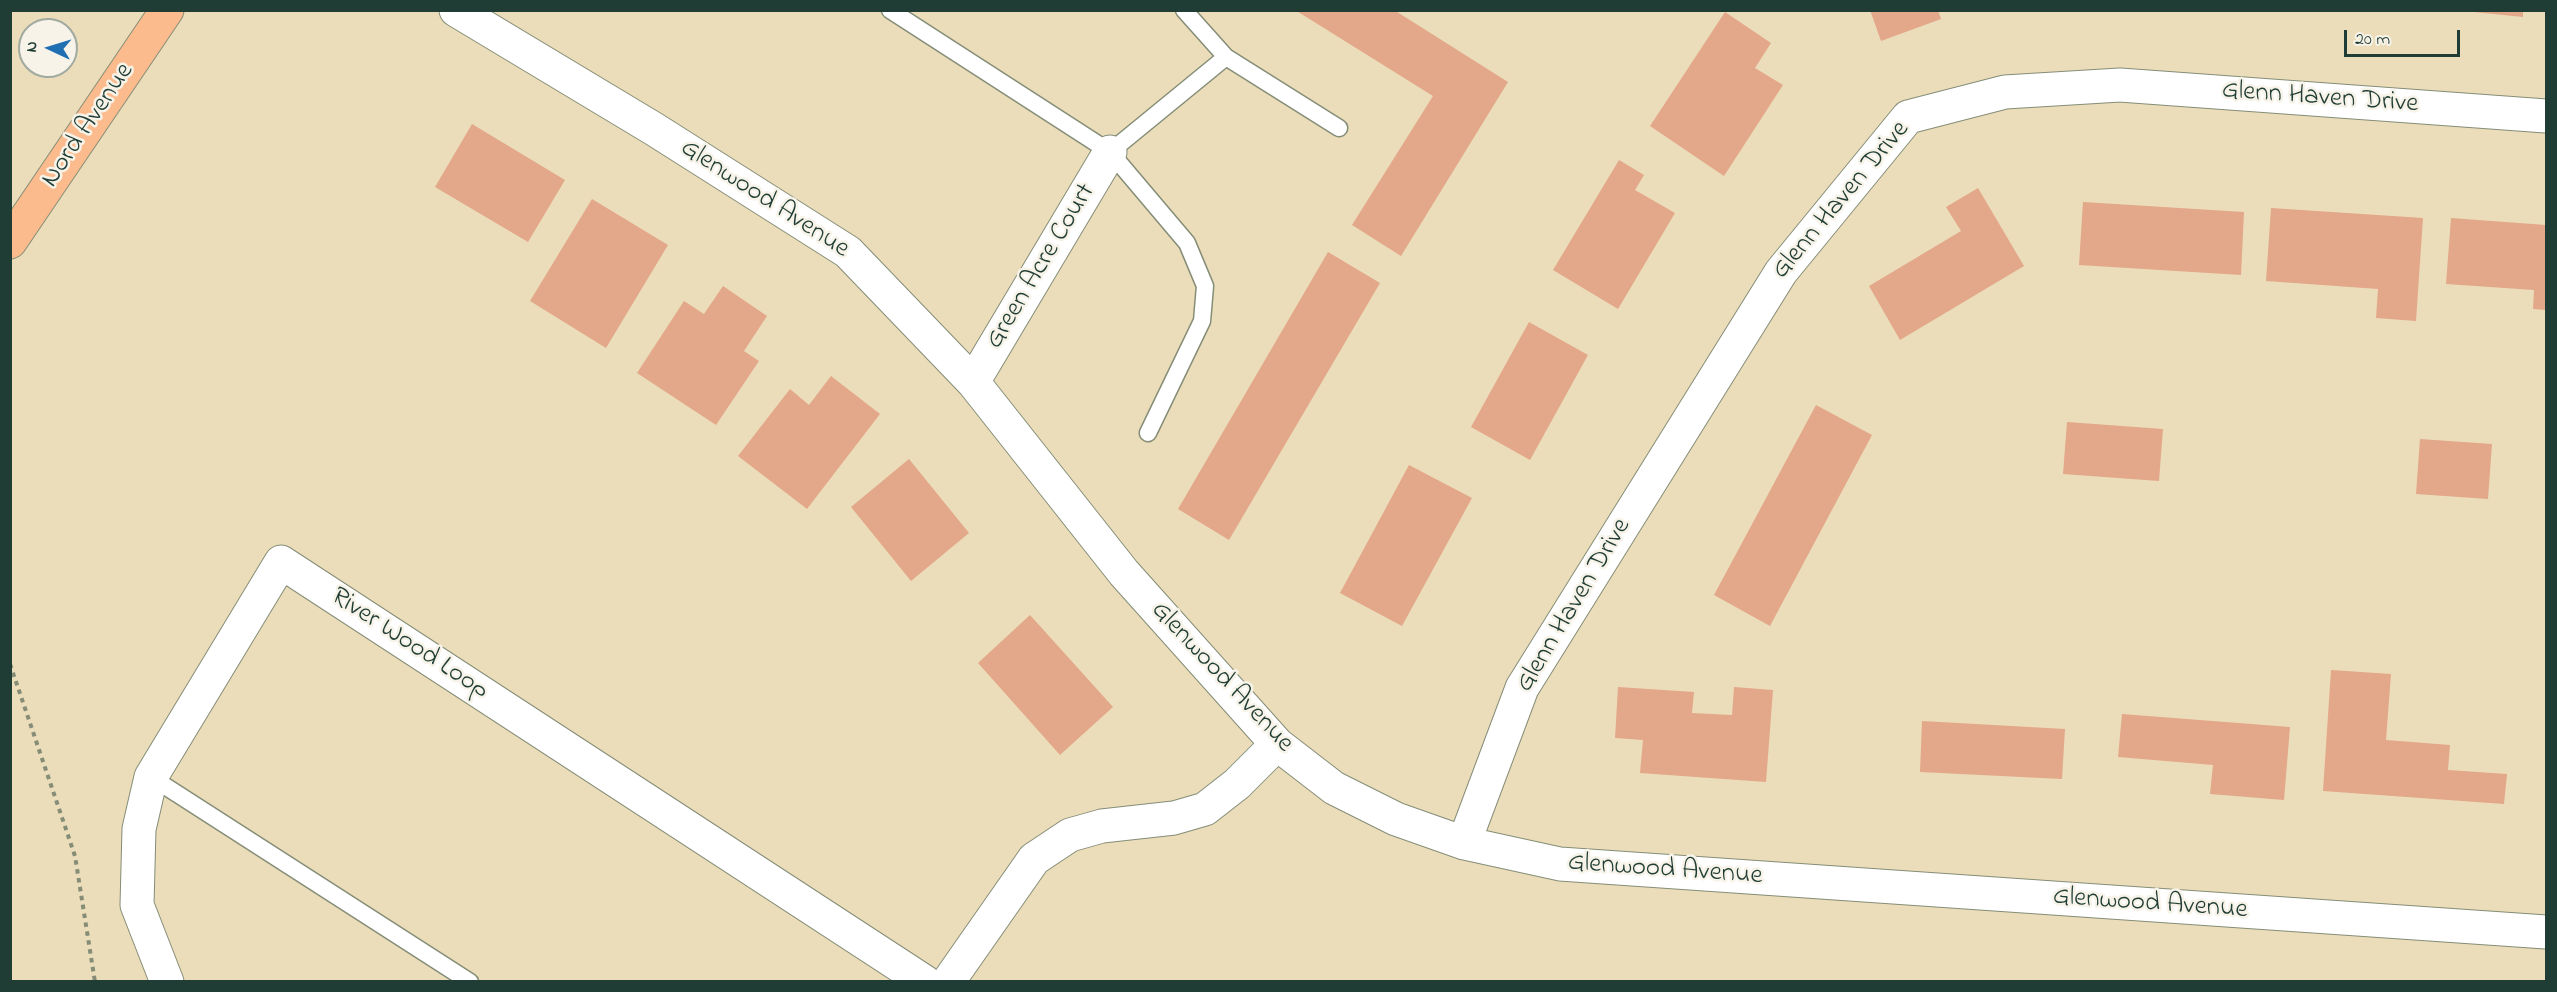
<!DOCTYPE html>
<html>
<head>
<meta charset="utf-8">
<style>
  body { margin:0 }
  #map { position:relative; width:2557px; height:992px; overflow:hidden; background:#ebddba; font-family:"Indie Flower",sans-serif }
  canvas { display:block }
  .frame { position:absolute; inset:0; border:12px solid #1f3d34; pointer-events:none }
  .north { position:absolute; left:18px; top:18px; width:60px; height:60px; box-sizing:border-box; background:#f7f3e8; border:2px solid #a1aaa0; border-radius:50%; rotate:274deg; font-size:16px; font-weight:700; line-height:24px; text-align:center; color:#1f3d34 }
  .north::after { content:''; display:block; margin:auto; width:21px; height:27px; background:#1f6fb2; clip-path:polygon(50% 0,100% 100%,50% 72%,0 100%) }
  .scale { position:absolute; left:2344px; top:30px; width:116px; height:27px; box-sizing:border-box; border:3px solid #1f3d34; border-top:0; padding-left:8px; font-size:18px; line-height:21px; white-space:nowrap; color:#1f3d34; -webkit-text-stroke:4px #f7f3e8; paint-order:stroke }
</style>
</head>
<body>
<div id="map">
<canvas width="2557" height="992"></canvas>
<div class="frame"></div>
<div class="north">N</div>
<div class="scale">20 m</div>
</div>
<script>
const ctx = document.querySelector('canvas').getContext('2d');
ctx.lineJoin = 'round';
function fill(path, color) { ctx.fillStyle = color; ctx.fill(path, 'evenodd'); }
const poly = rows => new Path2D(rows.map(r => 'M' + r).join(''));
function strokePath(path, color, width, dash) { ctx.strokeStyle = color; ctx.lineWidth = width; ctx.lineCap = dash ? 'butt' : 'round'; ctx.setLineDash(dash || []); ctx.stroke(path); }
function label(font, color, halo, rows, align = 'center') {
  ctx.font = font + ' "Indie Flower",sans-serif'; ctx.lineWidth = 5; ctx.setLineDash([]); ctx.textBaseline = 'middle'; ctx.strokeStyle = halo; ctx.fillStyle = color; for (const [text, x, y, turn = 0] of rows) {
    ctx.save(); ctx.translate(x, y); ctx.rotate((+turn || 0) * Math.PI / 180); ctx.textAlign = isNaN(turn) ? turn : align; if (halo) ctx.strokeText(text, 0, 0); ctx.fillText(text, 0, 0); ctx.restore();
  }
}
fill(poly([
  [1295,10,1394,10,1508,82,1401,256,1352,225,1433,96],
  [1870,10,1938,10,1941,19,1881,41],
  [2454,10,2523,10,2523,17],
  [1725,12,1771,43,1755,68,1783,85,1724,176,1650,126],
  [472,124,565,180,528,242,435,187],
  [1619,160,1644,175,1635,190,1675,213,1618,309,1553,270],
  [1978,188,2024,266,1900,340,1869,286,1961,231,1946,207],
  [592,199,668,245,606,348,530,301],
  [2083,202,2244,212,2241,275,2079,265],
  [2271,208,2423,218,2416,321,2376,318,2378,289,2266,281],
  [2451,218,2546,225,2546,310,2533,309,2534,290,2446,284],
  [1328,252,1380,283,1229,540,1178,509],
  [723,286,767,316,744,351,759,361,716,425,637,373,684,301,704,314],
  [1529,322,1588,355,1530,460,1471,427],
  [831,376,880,414,807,509,738,456,790,389,809,405],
  [1816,405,1872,435,1770,626,1714,595],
  [2067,422,2163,429,2159,481,2063,474],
  [2420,439,2492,444,2488,499,2416,494],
  [909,459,969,533,911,581,851,507],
  [1409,465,1472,498,1402,626,1340,593],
  [1030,615,1113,707,1060,755,978,663],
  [2331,670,2391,674,2386,740,2450,745,2448,770,2507,774,2504,804,2323,791],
  [1618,687,1694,692,1692,713,1732,715,1734,687,1773,690,1766,782,1640,773,1643,740,1615,738],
  [2122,714,2290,727,2284,800,2210,794,2213,765,2118,757],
  [1922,721,2065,729,2062,779,1920,772]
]), '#e3a78a');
const lane = poly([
  [890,10,1110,152,1187,243,1205,286,1202,321,1148,433],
  [1226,57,1339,128],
  [1110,152,1226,57,1184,10],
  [151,777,470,982]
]);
const street = poly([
  [456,10,654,129,848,252,973,382,1124,573,1277,744,1334,788,1396,819,1464,843,1560,864,2546,932],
  [973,382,1110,152],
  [1464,843,1522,688,1781,272,1908,117,2005,92,2120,85,2546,116],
  [167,982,137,905,139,829,151,777,281,562,925,982],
  [948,982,1034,859,1070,835,1102,826,1174,818,1205,809,1237,784,1277,744]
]);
const primary = poly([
  [10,242,167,10]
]);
strokePath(lane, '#858d77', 19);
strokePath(street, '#858d77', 35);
strokePath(primary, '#858d77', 35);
strokePath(poly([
  [10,664,75,856,95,982]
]), '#858d77', 4, [4.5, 4.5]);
strokePath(lane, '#fff', 16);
strokePath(street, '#fff', 33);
strokePath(primary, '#fbbb8d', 33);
label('27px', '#1f3d34', '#f7f3e8', [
  ["Glenn Haven Drive",2320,99,4],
  ["Nord Avenue",89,126,-56],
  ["Glenwood Avenue",764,200,33],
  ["Glenn Haven Drive",1842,201,-50],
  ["Green Acre Court",1042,267,-59],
  ["Glenn Haven Drive",1575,606,-59],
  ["River Wood Loop",409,645,33],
  ["Glenwood Avenue",1221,678,47],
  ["Glenwood Avenue",1665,871,4],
  ["Glenwood Avenue",2150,905,4]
]);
</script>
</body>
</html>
